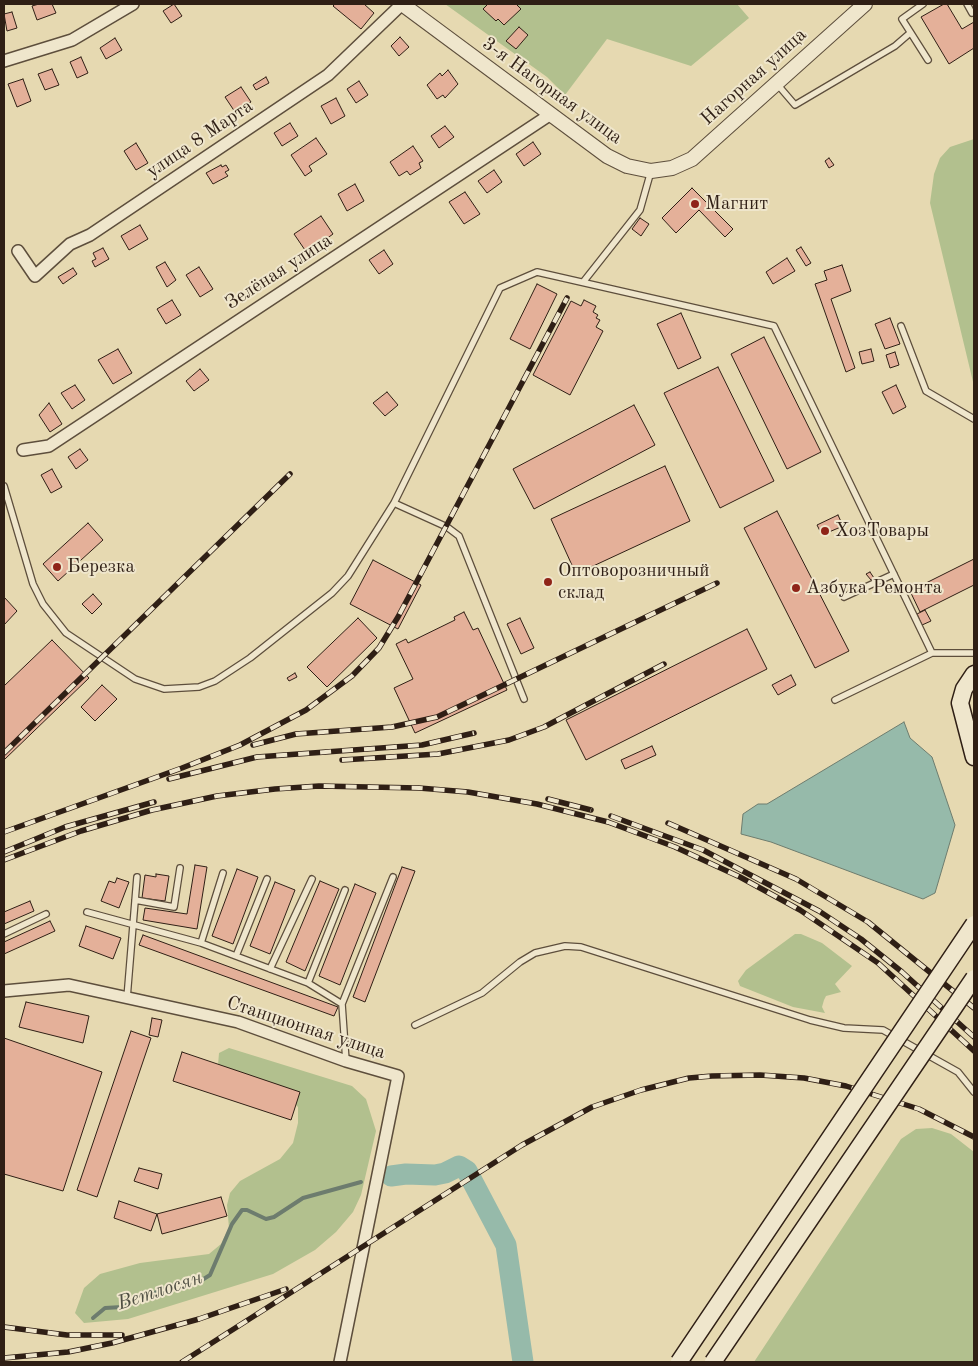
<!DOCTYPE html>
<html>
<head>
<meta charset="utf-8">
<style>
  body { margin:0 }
  #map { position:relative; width:978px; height:1366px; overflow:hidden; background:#e6d9b1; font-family:"Old Standard TT",serif }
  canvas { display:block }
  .frame { position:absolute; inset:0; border:5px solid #2f1f15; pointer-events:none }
</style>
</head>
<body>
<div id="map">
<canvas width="978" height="1366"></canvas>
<div class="frame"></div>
</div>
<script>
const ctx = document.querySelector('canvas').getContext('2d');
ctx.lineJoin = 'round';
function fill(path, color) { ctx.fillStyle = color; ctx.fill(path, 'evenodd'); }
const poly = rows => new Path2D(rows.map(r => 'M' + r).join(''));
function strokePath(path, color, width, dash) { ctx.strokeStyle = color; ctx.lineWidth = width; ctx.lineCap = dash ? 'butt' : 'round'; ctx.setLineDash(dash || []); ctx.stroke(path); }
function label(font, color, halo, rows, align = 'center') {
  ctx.font = font + ' "Old Standard TT",serif'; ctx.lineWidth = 4; ctx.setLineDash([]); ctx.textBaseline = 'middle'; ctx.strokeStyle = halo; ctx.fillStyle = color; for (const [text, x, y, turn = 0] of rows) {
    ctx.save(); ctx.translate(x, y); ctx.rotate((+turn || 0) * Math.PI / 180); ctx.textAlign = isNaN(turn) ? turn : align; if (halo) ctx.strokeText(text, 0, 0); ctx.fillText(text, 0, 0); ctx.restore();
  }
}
fill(poly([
  [445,4,737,4,749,18,691,66,607,39,565,95,547,77],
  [974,139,974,386,930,203,934,174,940,158,950,147],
  [795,934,801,934,822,943,852,966,835,984,841,992,826,996,824,1000,822,1007,825,1013,793,1007,740,986,738,981,746,970],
  [229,1048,352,1086,366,1099,376,1131,361,1195,353,1212,336,1232,315,1250,273,1274,128,1319,84,1323,75,1313,84,1288,100,1274,140,1263,209,1254,221,1244,229,1228,227,1205,230,1193,240,1181,280,1159,293,1143,298,1123,298,1107,289,1098,218,1065,219,1053],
  [932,1128,951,1134,974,1152,974,1362,754,1362,901,1139,916,1129]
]), '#b2c08e');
const water = poly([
  [904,722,910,738,932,757,955,825,935,893,923,899,771,842,741,834,743,814,758,804,767,804,904,722]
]);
fill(water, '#96baaa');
strokePath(water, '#6d7c6e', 1);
strokePath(poly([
  [93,1318,105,1308,122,1307,170,1286,202,1280,210,1275,232,1224,242,1210,247,1210,266,1219,274,1217,303,1198,361,1182]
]), '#6d7c6e', 4);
strokePath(poly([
  [391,1176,406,1174,435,1175,445,1173,459,1166,467,1171,506,1245,523,1362]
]), '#96baaa', 21);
const building = poly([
  [39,4,52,4,56,13,37,20,32,6,39,4],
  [174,4,182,16,171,23,163,11,174,4],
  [335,4,364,4,374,13,361,29,333,6,335,4],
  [488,4,516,4,521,9,504,25,498,19,496,21,483,9,488,4],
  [944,4,947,4,962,29,974,22,974,48,949,64,921,17,944,4],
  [12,12,17,28,7,31,4,14,12,12],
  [519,27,528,35,516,49,506,41,519,27],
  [400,37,409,47,399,56,391,46,400,37],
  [115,38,122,50,106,59,100,48,115,38],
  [81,57,88,73,77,78,70,62,81,57],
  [52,69,59,85,45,90,38,74,52,69],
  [448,70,458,84,445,98,443,95,437,99,427,85,440,73,442,76,448,70],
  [266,77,269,83,256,90,253,85,266,77],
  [23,79,31,101,17,107,8,84,23,79],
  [359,81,368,95,356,103,347,89,359,81],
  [241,87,251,102,235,112,225,97,241,87],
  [336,98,345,116,331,124,321,106,336,98],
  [290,123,298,136,282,146,274,133,290,123],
  [445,126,454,137,439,148,431,136,445,126],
  [316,138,327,154,309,166,312,171,305,176,291,155,316,138],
  [533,142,541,154,524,166,516,154,533,142],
  [136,143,148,163,136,170,124,151,136,143],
  [413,146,423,161,419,163,421,168,410,175,407,171,399,176,390,162,413,146],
  [829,158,834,165,829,168,825,161,829,158],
  [221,165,222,167,226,165,229,170,225,172,228,176,213,184,206,173,221,165],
  [494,170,502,182,487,193,478,181,494,170],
  [355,184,364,201,347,211,338,194,355,184],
  [692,188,733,229,725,237,699,210,676,233,662,218,692,188],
  [465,192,480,214,464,224,449,202,465,192],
  [321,216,333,234,307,253,294,234,321,216],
  [640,218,649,224,641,236,632,229,640,218],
  [140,225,148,239,129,250,121,236,140,225],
  [801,247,811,263,806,266,796,250,801,247],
  [103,248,109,259,95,267,92,261,96,259,93,253,103,248],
  [384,250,393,264,379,274,369,260,384,250],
  [787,258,795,271,773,284,766,272,787,258],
  [165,262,176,280,167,287,156,267,165,262],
  [842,265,851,291,831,299,855,368,846,372,815,284,827,280,824,271,842,265],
  [199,267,213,289,200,297,186,275,199,267],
  [73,268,77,274,63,284,58,277,73,268],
  [537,284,557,294,530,349,510,339,537,284],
  [172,300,181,315,166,324,157,309,172,300],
  [584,300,596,306,593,312,598,315,596,318,600,320,596,327,603,331,570,395,533,375,571,301,581,306,584,300],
  [681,313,701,358,678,369,657,324,681,313],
  [890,318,900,344,885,349,875,324,890,318],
  [764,337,821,452,787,469,731,354,764,337],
  [118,349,132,373,113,384,98,360,118,349],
  [871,349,874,361,862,364,859,352,871,349],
  [895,352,899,365,890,368,886,355,895,352],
  [718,367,774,481,720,508,664,393,718,367],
  [200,369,209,380,194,391,186,381,200,369],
  [75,385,85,400,72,409,61,393,75,385],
  [896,385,906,407,893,414,882,392,896,385],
  [387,392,398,405,385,416,373,403,387,392],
  [49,403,62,424,50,432,39,415,49,403],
  [634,405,655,445,534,509,513,469,634,405],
  [80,449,88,460,76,469,68,457,80,449],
  [665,466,690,521,576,574,551,519,665,466],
  [52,469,62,487,51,493,41,475,52,469],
  [777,511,849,651,815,668,744,528,777,511],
  [838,515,843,526,822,535,817,525,838,515],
  [88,523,103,540,58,581,43,564,88,523],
  [974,559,974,585,920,612,910,591,974,559],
  [373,560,421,585,398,629,350,604,373,560],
  [870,572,874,578,871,580,866,574,870,572],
  [93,594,102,604,92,614,82,604,93,594],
  [4,597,17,611,4,625,4,597],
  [925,610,931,621,922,625,917,614,925,610],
  [464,612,473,630,478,628,507,690,415,733,394,688,413,679,396,644,406,639,408,643,455,620,454,617,464,612],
  [358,618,377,638,327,687,307,667,358,618],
  [520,618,534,648,521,654,507,624,520,618],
  [747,629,767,669,586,760,566,720,747,629],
  [52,640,89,678,4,760,4,686,52,640],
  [295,673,297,677,289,681,287,678,295,673],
  [791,675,796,685,778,695,772,685,791,675],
  [102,685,117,699,95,721,81,707,102,685],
  [652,746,656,755,625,769,621,760,652,746],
  [195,865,207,867,197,929,143,920,145,908,187,914,195,865],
  [402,867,415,871,365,1002,353,997,402,867],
  [237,869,258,877,233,944,212,936,237,869],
  [156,874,169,876,165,901,142,898,145,875,156,877,156,874],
  [117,878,129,882,119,908,101,901,109,881,115,883,117,878],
  [320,881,339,889,305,971,286,962,320,881],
  [275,882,295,890,270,954,250,946,275,882],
  [355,884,376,893,340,985,319,976,355,884],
  [30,901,34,911,4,924,4,912,30,901],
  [50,921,55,931,4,954,4,942,50,921],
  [86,926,121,938,113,959,79,946,86,926],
  [143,935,338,1007,334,1016,139,945,143,935],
  [26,1002,89,1016,83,1043,19,1027,26,1002],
  [152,1018,162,1020,158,1037,149,1035,152,1018],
  [131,1031,151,1038,97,1197,77,1190,131,1031],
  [4,1038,102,1072,63,1191,4,1174,4,1038],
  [182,1052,300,1092,291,1120,173,1081,182,1052],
  [139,1168,162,1174,158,1189,134,1181,139,1168],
  [221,1197,227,1216,162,1234,157,1214,221,1197],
  [119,1201,157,1214,151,1231,114,1218,119,1201]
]);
fill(building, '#e4b099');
strokePath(building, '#2f1f15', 1);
const service = poly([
  [923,4,902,19,928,60],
  [967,4,972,13,974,12],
  [777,84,795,105,895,46,910,33],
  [584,281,640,210,651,171],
  [901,326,926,391,974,419],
  [4,486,33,584,43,604,66,633,135,679,164,689,199,687,215,681,250,658,332,593,348,576,394,503,500,288,537,272,774,326,932,653],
  [394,503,447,527,459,536,524,699],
  [844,597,894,574],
  [835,700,932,653,974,653],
  [135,900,174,907,180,868],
  [87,912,201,943,308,983,342,1004,346,1061],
  [4,934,46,914],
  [201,943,223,873],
  [236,956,267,879],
  [270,969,312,879],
  [308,983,345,890],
  [127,998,137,877],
  [342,1004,393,877],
  [415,1025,482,993,520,962,535,953,565,946,581,947,810,1020,844,1028,883,1030,958,1072,974,1092]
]);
const minor = poly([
  [4,61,72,40,133,4],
  [18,251,35,276,70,244,90,235,328,75,402,4],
  [23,450,49,446,551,114],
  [4,991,69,985,238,1022,346,1061,398,1076,340,1362]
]);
const tertiary = poly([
  [402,4,607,156,627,166,651,171,672,168,692,159,865,4]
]);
const secondary = poly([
  [974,674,964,689,960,703,974,757]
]);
strokePath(service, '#5d4e3c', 8);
strokePath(minor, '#5d4e3c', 14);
strokePath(tertiary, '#5d4e3c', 16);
strokePath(secondary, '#2f1f15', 19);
strokePath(service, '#efe6cc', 5.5);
strokePath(minor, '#efe6cc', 11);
strokePath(tertiary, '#efe6cc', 14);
strokePath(secondary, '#efe6cc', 16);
const rail = poly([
  [253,745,296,734,392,727,437,717,717,583],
  [4,753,290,474],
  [342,760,438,754,509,740,544,727,664,664],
  [169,779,257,757,422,745,474,733],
  [548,799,591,810],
  [611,816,703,850,819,911,861,939,902,972,974,1037],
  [668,823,796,879,868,922,974,1008],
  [4,832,182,768,240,745,306,710,352,676,379,648,398,617,567,298],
  [4,852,65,827,154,802],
  [4,860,81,831,152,810,217,796,275,789,319,786,419,788,468,792,537,804,608,822,675,847,740,877,800,910,878,963,974,1051],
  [4,1327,67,1335,122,1335],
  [4,1358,68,1352,112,1343,199,1319,286,1289],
  [182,1362,522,1145,592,1107,641,1090,689,1078,712,1076,760,1075,804,1078,846,1086,919,1109,974,1137]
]);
strokePath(rail, '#2f1f15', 5.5);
strokePath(rail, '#efe6cc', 4, [11]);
const secondaryBridge = poly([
  [679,1362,974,924],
  [713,1362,974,978]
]);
strokePath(secondaryBridge, '#2f1f15', 19, []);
strokePath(secondaryBridge, '#efe6cc', 16);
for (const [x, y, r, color] of [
  [695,204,5,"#8f2418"],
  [825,531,5,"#8f2418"],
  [57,567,5,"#8f2418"],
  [548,582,5,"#8f2418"],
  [796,588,5,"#8f2418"]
]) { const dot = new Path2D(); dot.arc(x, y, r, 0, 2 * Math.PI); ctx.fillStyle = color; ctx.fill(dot); strokePath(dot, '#efe6cc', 2); }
label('19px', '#2f1f15', '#efe6cc', [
  ["Нагорная улица",754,77,-42],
  ["3-я Нагорная улица",552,91,36],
  ["улица 8 Марта",200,139,-34],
  ["Зелёная улица",279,272,-33],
  ["Станционная улица",306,1028,18]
]);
label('19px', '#2f1f15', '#efe6cc', [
  ["Магнит",705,204],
  ["ХозТовары",835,531],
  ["Березка",67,567],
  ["Оптоворозничный",558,571],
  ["склад",558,593],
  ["Азбука Ремонта",806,588]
], 'left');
label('italic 20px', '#4e4e42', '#efe6cc', [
  ["Ветлосян",160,1291,-18]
]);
</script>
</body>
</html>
